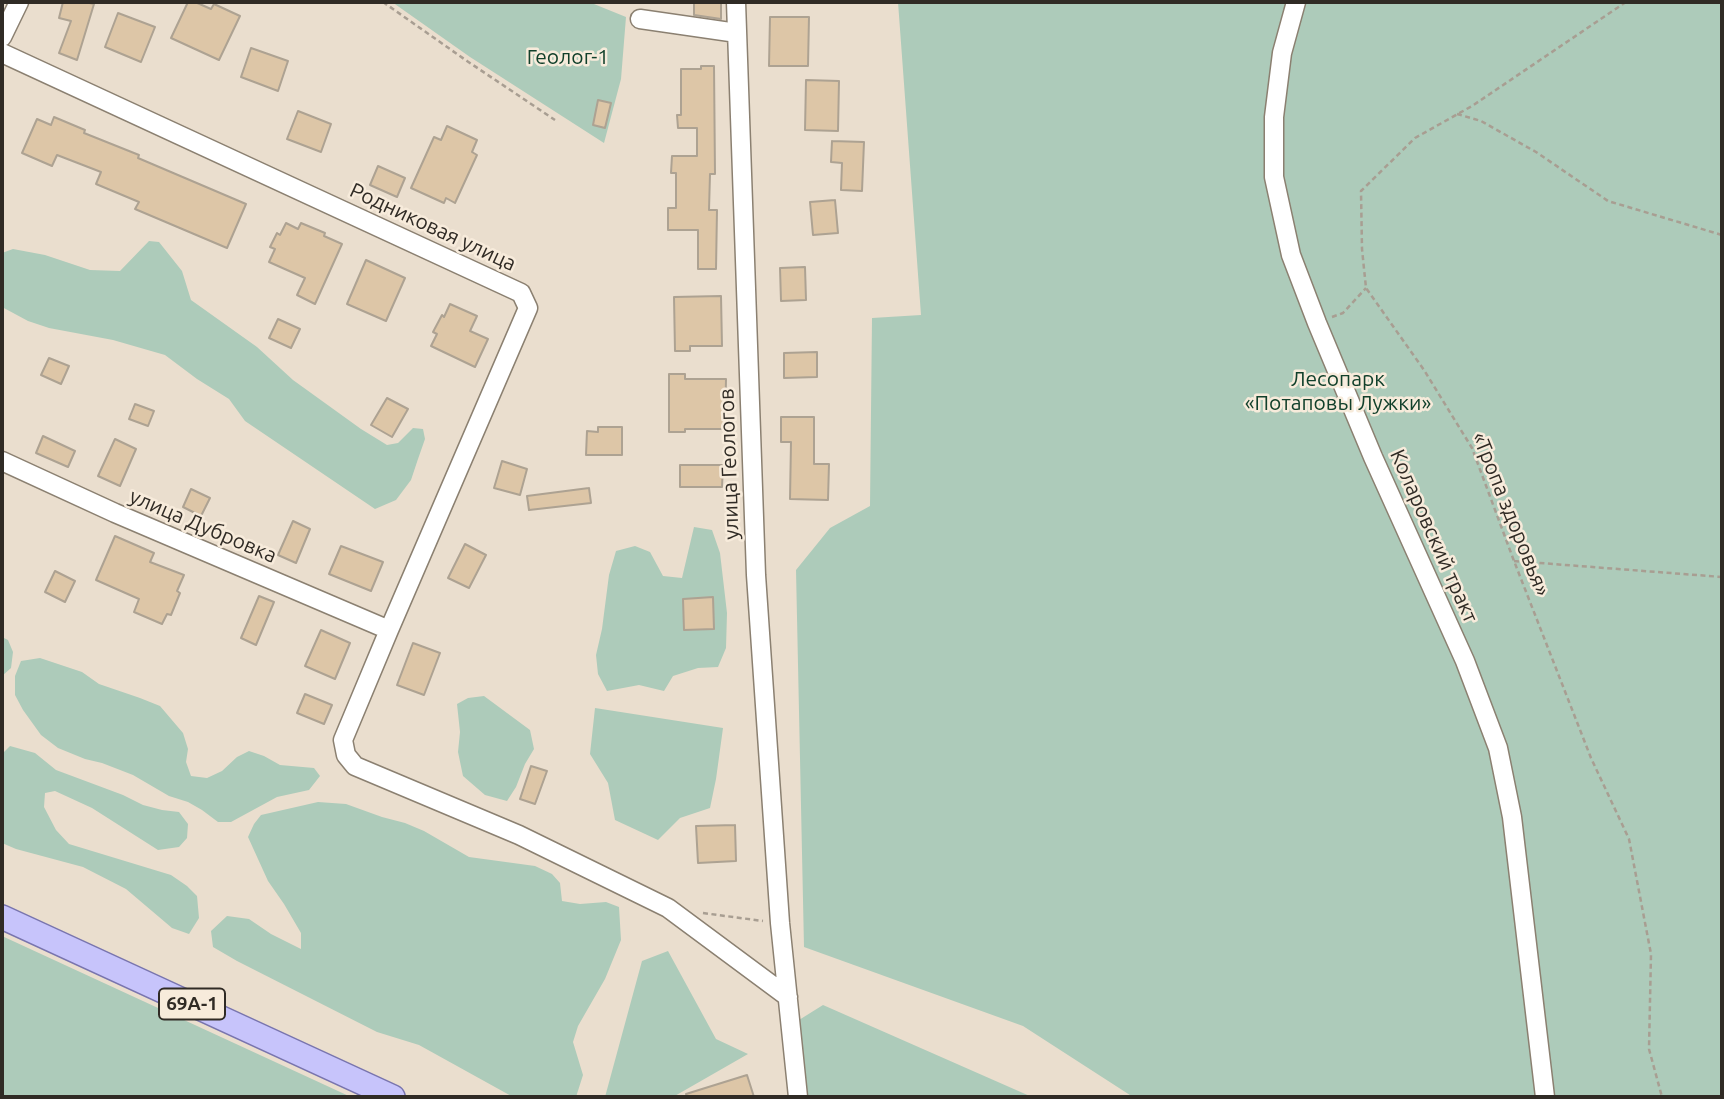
<!DOCTYPE html>
<html>
<head>
<meta charset="utf-8">
<style>
  body { margin:0 }
  #map { position:relative; width:1724px; height:1099px; overflow:hidden; background:#eadece; font-family:Ubuntu,sans-serif }
  canvas { display:block }
  .frame { position:absolute; inset:0; border:4px solid #302b25; pointer-events:none }
</style>
</head>
<body>
<div id="map">
<canvas width="1724" height="1099"></canvas>
<div class="frame"></div>
</div>
<script>
const ctx = document.querySelector('canvas').getContext('2d');
ctx.lineJoin = 'round';
function fill(path, color) { ctx.fillStyle = color; ctx.fill(path, 'evenodd'); }
const poly = rows => new Path2D(rows.map(r => 'M' + r).join(''));
function strokePath(path, color, width, dash) { ctx.strokeStyle = color; ctx.lineWidth = width; ctx.lineCap = dash ? 'butt' : 'round'; ctx.setLineDash(dash || []); ctx.stroke(path); }
function label(font, color, halo, rows, align = 'center') {
  ctx.font = font + ' Ubuntu,sans-serif'; ctx.lineWidth = 5; ctx.setLineDash([]); ctx.textBaseline = 'middle'; ctx.strokeStyle = halo; ctx.fillStyle = color; for (const [text, x, y, turn = 0] of rows) {
    ctx.save(); ctx.translate(x, y); ctx.rotate((+turn || 0) * Math.PI / 180); ctx.textAlign = isNaN(turn) ? turn : align; if (halo) ctx.strokeText(text, 0, 0); ctx.fillText(text, 0, 0); ctx.restore();
  }
}
fill(poly([
  [392,2,589,2,626,17,621,79,604,143,470,57],
  [898,2,1722,2,1722,1097,1133,1097,1023,1026,804,947,796,570,830,528,870,506,872,318,921,315],
  [149,241,159,242,182,271,191,300,257,347,293,380,361,429,387,445,398,443,413,428,423,429,425,439,418,459,411,480,396,500,375,509,245,421,229,399,197,379,165,355,113,340,49,328,28,321,2,307,2,253,13,249,45,255,90,270,120,271],
  [694,527,712,530,720,553,727,613,726,648,718,667,698,668,673,676,664,691,639,685,607,691,598,674,596,655,602,629,609,575,616,551,635,546,650,552,663,576,682,578],
  [2,637,8,640,13,652,11,668,2,676],
  [40,658,82,672,99,684,140,698,160,706,183,733,188,749,186,762,191,776,207,778,222,771,237,757,249,751,264,756,280,765,314,768,320,776,309,790,277,797,231,822,218,822,202,810,188,802,169,796,133,775,102,763,85,759,58,748,41,735,23,710,15,695,15,676,21,661],
  [484,696,530,730,534,749,525,764,516,787,507,801,485,795,463,776,458,752,460,732,457,704,468,698],
  [595,708,723,728,716,779,710,808,680,818,658,840,615,820,608,783,590,754],
  [10,746,35,753,56,770,123,795,143,805,162,810,179,812,188,824,187,838,179,847,158,850,92,808,55,791,45,793,44,807,56,830,69,844,171,875,187,886,197,896,199,918,189,934,172,928,126,889,83,867,16,849,2,843,2,754],
  [318,802,346,804,382,817,405,823,424,831,469,857,535,866,552,874,560,883,562,901,580,904,606,902,619,907,621,940,605,979,578,1026,573,1042,583,1075,576,1097,513,1097,419,1045,377,1032,237,961,213,947,211,931,227,916,249,919,271,934,301,949,301,933,284,904,268,881,248,837,254,824,261,815],
  [2,936,351,1097,2,1097],
  [668,951,716,1039,748,1054,673,1097,605,1097,642,961],
  [823,1005,1032,1097,808,1097,799,1020]
]), '#adcbba');
const building = poly([
  [63,2,85,2,94,4,77,60,59,53,71,21,59,18,63,2],
  [188,2,195,2,211,9,214,4,240,16,219,60,171,38,188,2],
  [694,2,721,2,721,19,694,15,694,2],
  [118,13,155,27,141,62,105,47,118,13],
  [770,17,809,17,808,66,769,66,770,17],
  [251,48,288,61,278,91,241,77,251,48],
  [701,66,714,66,715,174,710,174,709,210,717,210,716,269,698,269,698,230,668,230,668,208,676,208,676,173,671,173,672,156,697,156,697,128,678,128,677,115,681,115,681,69,701,69,701,66],
  [806,80,839,81,838,131,805,130,806,80],
  [598,100,611,103,605,128,593,125,598,100],
  [298,111,331,124,321,152,287,139,298,111],
  [54,117,85,130,84,133,139,155,138,158,246,204,227,248,135,209,139,202,96,184,101,172,57,155,52,166,22,153,37,119,51,125,54,117],
  [447,126,477,140,472,152,477,155,455,203,446,198,444,203,411,188,434,137,441,140,447,126],
  [832,141,864,142,862,191,841,190,842,163,831,162,832,141],
  [378,166,405,178,397,197,370,185,378,166],
  [835,200,838,233,813,235,810,202,835,200],
  [286,223,298,229,301,223,325,233,324,236,342,244,315,304,297,295,305,278,269,262,275,249,270,247,277,233,280,235,286,223],
  [366,260,405,278,386,321,347,304,366,260],
  [805,267,806,300,781,301,780,268,805,267],
  [721,296,722,346,690,346,690,351,675,351,674,297,721,296],
  [450,304,477,316,470,331,488,339,475,367,431,346,437,334,433,332,442,315,444,317,450,304],
  [278,319,300,329,291,348,269,338,278,319],
  [817,352,817,377,784,378,784,353,817,352],
  [49,358,69,366,61,384,41,375,49,358],
  [669,374,685,374,685,379,726,379,725,429,685,429,685,432,669,432,669,374],
  [387,398,408,409,392,437,371,425,387,398],
  [135,404,154,411,148,426,129,419,135,404],
  [781,417,814,417,814,464,829,464,828,500,790,499,791,442,781,442,781,417],
  [598,427,622,427,622,455,586,455,587,431,598,432,598,427],
  [43,436,75,451,68,467,36,453,43,436],
  [115,439,136,449,120,486,98,476,115,439],
  [502,461,527,469,520,495,494,488,502,461],
  [680,465,723,465,722,487,680,487,680,465],
  [589,488,591,503,529,510,527,496,589,488],
  [191,489,210,498,201,516,183,507,191,489],
  [293,521,310,529,296,563,278,555,293,521],
  [115,536,154,553,150,562,184,575,177,591,180,593,171,615,167,614,162,624,134,612,139,599,96,580,115,536],
  [465,544,486,555,469,588,448,578,465,544],
  [341,546,383,562,371,591,329,574,341,546],
  [55,571,75,581,65,602,45,592,55,571],
  [259,596,274,602,256,645,241,638,259,596],
  [713,597,714,629,684,630,683,599,713,597],
  [321,630,350,643,335,679,305,666,321,630],
  [413,643,440,653,424,695,397,685,413,643],
  [305,694,332,705,324,724,297,713,305,694],
  [531,766,547,771,535,804,520,799,531,766],
  [735,825,736,861,698,863,696,826,735,825],
  [747,1075,754,1097,687,1097,686,1094,747,1075]
]);
fill(building, '#ddc6a7');
strokePath(building, '#ada292', 2);
const minor = poly([
  [736,2,756,575,780,923,798,1097],
  [1296,2,1282,53,1274,117,1274,177,1291,255,1317,323,1373,457,1465,661,1498,748,1512,817,1545,1097],
  [640,19,737,33],
  [2,37,19,2],
  [2,53,521,293,528,308,389,630,343,740,346,755,355,766,519,835,668,908,788,997],
  [2,461,115,513,389,630]
]);
const major = poly([
  [2,917,393,1097]
]);
strokePath(minor, '#8b8071', 21);
strokePath(major, '#7975ae', 26);
strokePath(poly([
  [383,2,467,61,555,120],
  [1626,2,1472,106,1415,138,1361,191,1362,249,1366,288,1424,370,1472,448,1514,561,1591,758,1629,839,1651,954,1649,1049,1662,1097],
  [1457,114,1481,121,1536,152,1608,201,1722,235],
  [1332,317,1343,313,1366,288],
  [1514,561,1722,577],
  [703,913,763,921]
]), '#a89e92', 2.5, [5, 3.5]);
strokePath(minor, '#fff', 18);
strokePath(major, '#c7c4fb', 23);
for (const [x, y, w] of [
  [192,1004,66]
]) { const box = new Path2D(); box.roundRect(x - w / 2, y - 15.5, w, 31, 5); ctx.fillStyle = '#f7ebdb'; ctx.fill(box); strokePath(box, '#302b25', 2); }
label('bold 19px', '#302b25', null, [
  ["69А-1",192,1004]
]);
label('21px', '#11402b', '#f7ebdb', [
  ["Геолог-1",568,57],
  ["Лесопарк",1338,379],
  ["«Потаповы Лужки»",1338,403]
]);
label('21px', '#302b25', '#f7ebdb', [
  ["Родниковая улица",433,227,25],
  ["улица Геологов",729,464,-92],
  ["«Тропа здоровья»",1511,514,68],
  ["улица Дубровка",203,526,23],
  ["Коларовский тракт",1434,536,66]
]);
</script>
</body>
</html>
